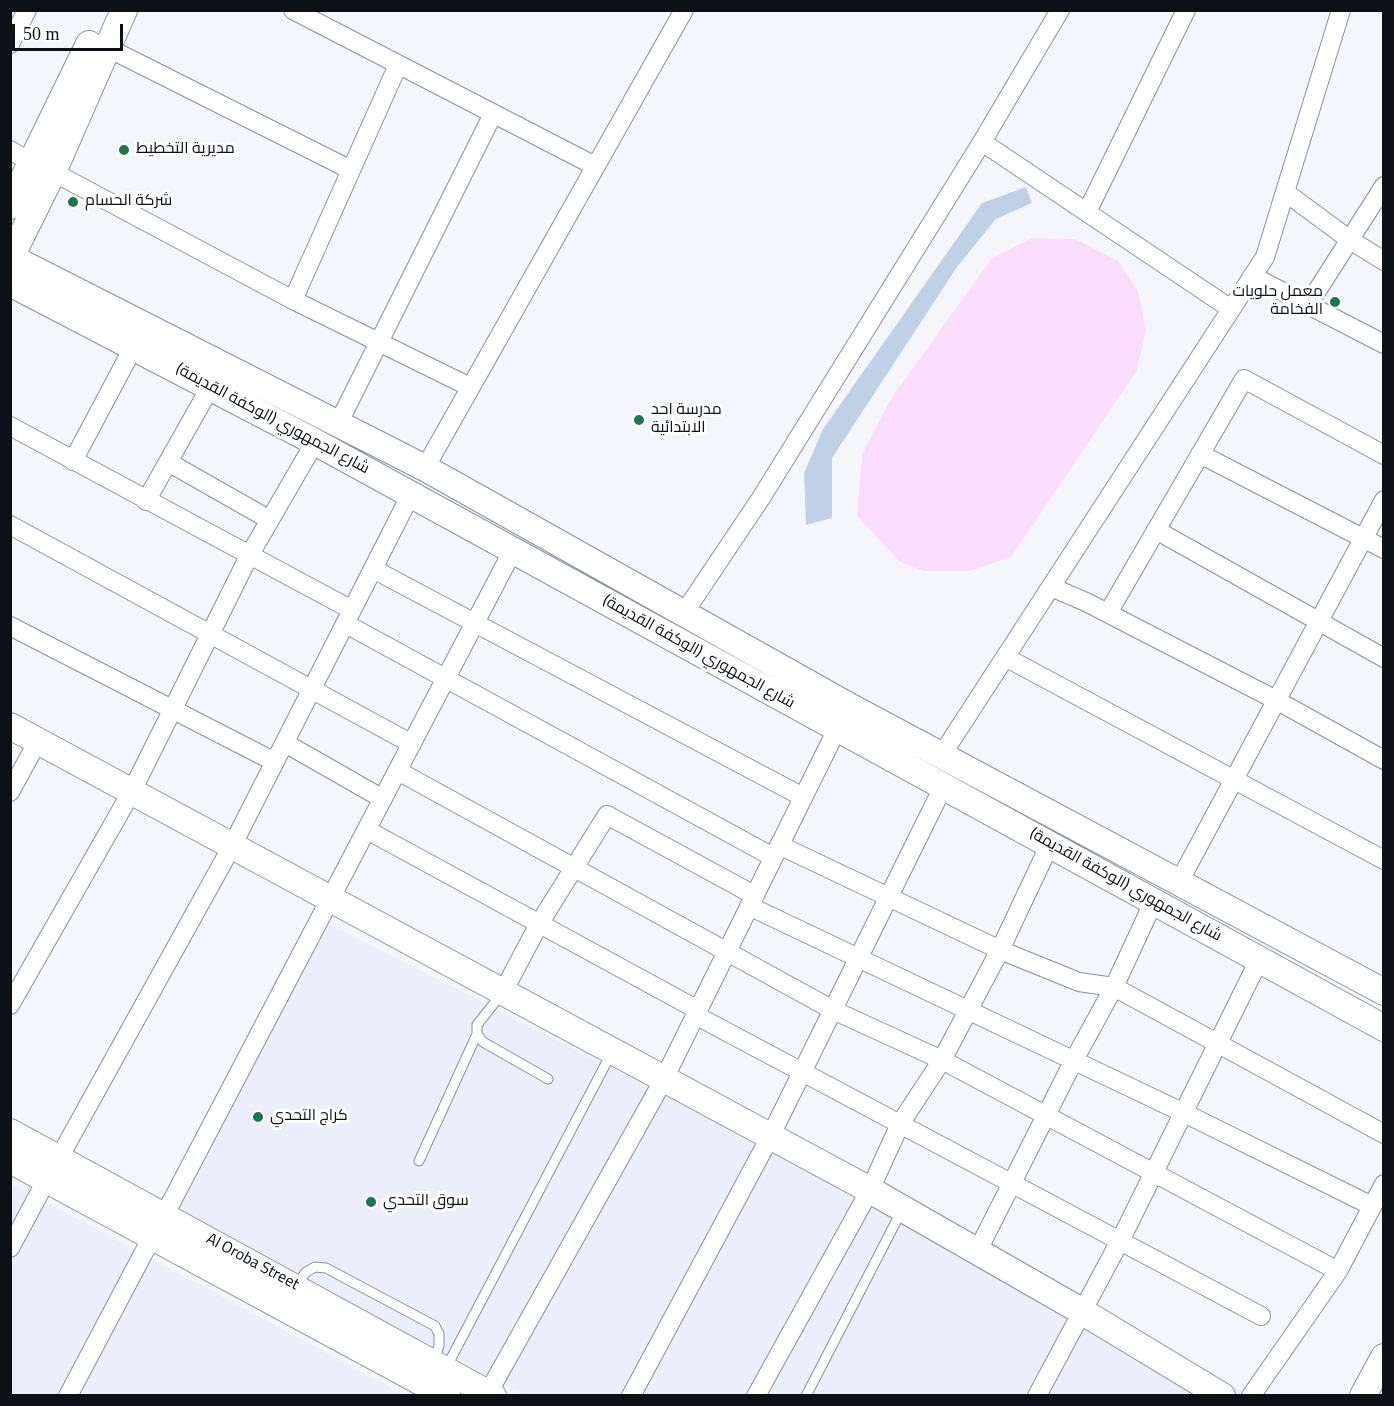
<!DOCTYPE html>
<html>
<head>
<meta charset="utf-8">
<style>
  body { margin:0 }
  #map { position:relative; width:1394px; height:1406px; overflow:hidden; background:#f5f6fb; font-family:Georgia,serif }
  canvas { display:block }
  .frame { position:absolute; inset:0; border:12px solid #0e1018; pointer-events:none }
  .scale { position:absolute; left:12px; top:24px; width:111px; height:27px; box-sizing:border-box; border:3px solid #0e1018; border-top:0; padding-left:8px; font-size:18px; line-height:21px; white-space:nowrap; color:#0e1018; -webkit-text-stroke:4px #fff; paint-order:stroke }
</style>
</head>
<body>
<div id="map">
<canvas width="1394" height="1406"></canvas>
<div class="frame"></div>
<div class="scale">50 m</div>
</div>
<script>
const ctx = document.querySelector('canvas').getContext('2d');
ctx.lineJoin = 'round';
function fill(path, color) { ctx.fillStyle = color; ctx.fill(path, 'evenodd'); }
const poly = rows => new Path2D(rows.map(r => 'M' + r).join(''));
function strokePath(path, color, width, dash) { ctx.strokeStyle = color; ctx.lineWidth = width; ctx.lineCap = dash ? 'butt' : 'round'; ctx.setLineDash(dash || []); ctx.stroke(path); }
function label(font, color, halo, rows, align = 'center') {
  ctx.font = font + ' Georgia,Cairo,serif'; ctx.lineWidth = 6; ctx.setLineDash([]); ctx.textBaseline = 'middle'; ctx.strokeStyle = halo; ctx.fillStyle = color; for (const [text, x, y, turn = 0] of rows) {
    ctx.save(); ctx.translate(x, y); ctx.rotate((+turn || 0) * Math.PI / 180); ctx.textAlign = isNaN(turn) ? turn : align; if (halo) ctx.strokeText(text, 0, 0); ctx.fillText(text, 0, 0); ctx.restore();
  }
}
fill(poly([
  [322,920,1252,1395,524,1395,175,1209],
  [11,1183,405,1395,11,1395]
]), '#eceefc');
fill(poly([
  [1032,238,1075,239,1118,261,1138,291,1146,329,1137,370,1011,557,970,571,924,571,900,562,857,516,862,455,890,400,992,258]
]), '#fcdcfd');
fill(poly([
  [1026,187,1032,203,996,219,957,267,832,458,832,518,806,525,804,473,823,429,982,203]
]), '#bfd1e7');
const lane = poly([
  [503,992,477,1025,477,1034,483,1042,548,1079],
  [419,1161,477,1034],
  [295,1287,306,1272,315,1267,326,1268,435,1326,439,1334,439,1346,433,1362],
  [446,1368,612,1052],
  [806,1396,902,1210]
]);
const street = poly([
  [293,10,595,166],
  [10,44,27,10],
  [106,47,351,170],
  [982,142,1231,309],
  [10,150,32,163],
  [53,172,293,300,470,387],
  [1285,192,1350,240,1384,261],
  [1087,212,1186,10],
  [1252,276,1384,344],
  [293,300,398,65],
  [1308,305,1384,186],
  [338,424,493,114],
  [10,426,352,610],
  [1200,454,1384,549],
  [73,461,133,348],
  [168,462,270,520],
  [425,468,684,10],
  [146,501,211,386],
  [10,525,412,744],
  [1156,530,1384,658],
  [373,569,803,797],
  [1051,587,1086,602,1276,700,1384,760],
  [684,613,761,498,982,142,1060,10],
  [1108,613,1244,379,1384,455],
  [346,624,773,857],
  [10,626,275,762],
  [1005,657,1384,860],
  [285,743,383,799],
  [941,756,1265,257,1341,10],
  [398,771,833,1010,942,1060,1338,1271],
  [10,792,38,741],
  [367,830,698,1010],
  [779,845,1000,950,1079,982,1114,987,1384,1134],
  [1179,882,1384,500],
  [749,906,1184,1113,1372,1206],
  [503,992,539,924,607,815,754,895],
  [10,1005,132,791,249,556,315,442],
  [695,1015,1261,1316],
  [59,1158,232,846,411,494],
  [164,1216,512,552],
  [10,1248,47,1179],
  [977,1252,1073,1062,1114,987,1153,903],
  [488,1393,664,1079,837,729],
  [68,1396,152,1237],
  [631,1396,770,1137,944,785],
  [756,1396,870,1190,900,1124,942,1060,1000,950,1050,844],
  [1037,1396,1121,1239,1259,960],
  [1251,1396,1338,1271,1384,1184]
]);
const secondary = poly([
  [10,206,89,44],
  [10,257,425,468,849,706,1384,992],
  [10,259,53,172,124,10],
  [10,283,315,442,1384,1028],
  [10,726,870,1190,1083,1312,1222,1396],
  [10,1132,493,1396],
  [10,1160,447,1396],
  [1363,1396,1384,1357]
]);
strokePath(lane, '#8a8ea7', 11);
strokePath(street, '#8a8ea7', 20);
strokePath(secondary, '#8a8ea7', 28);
strokePath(lane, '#fff', 9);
strokePath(street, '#fff', 18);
strokePath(secondary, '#fff', 26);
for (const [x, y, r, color] of [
  [124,150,6,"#18774d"],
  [73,202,6,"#18774d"],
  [1335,302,6,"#18774d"],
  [639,420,6,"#18774d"],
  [258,1117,6,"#18774d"],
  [371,1202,6,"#18774d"]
]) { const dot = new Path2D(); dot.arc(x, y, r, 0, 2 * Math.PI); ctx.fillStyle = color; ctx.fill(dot); strokePath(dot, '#fff', 2); }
label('16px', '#0e1018', '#fff', [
  ["مديرية التخطيط",136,150],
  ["شركة الحسام",85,202],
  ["معمل حلويات",1323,293,"right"],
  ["الفخامة",1323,311,"right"],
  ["مدرسة احد",651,411],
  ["الابتدائية",651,429],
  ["كراج التحدي",270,1117],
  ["سوق التحدي",383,1202]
], 'left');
label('16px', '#0e1018', '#fff', [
  ["شارع الجمهوري (الوكفة القديمة)",272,420,28],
  ["شارع الجمهوري (الوكفة القديمة)",698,653,29],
  ["شارع الجمهوري (الوكفة القديمة)",1125,886,29],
  ["Al Oroba Street",252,1263,28]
]);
</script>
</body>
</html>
